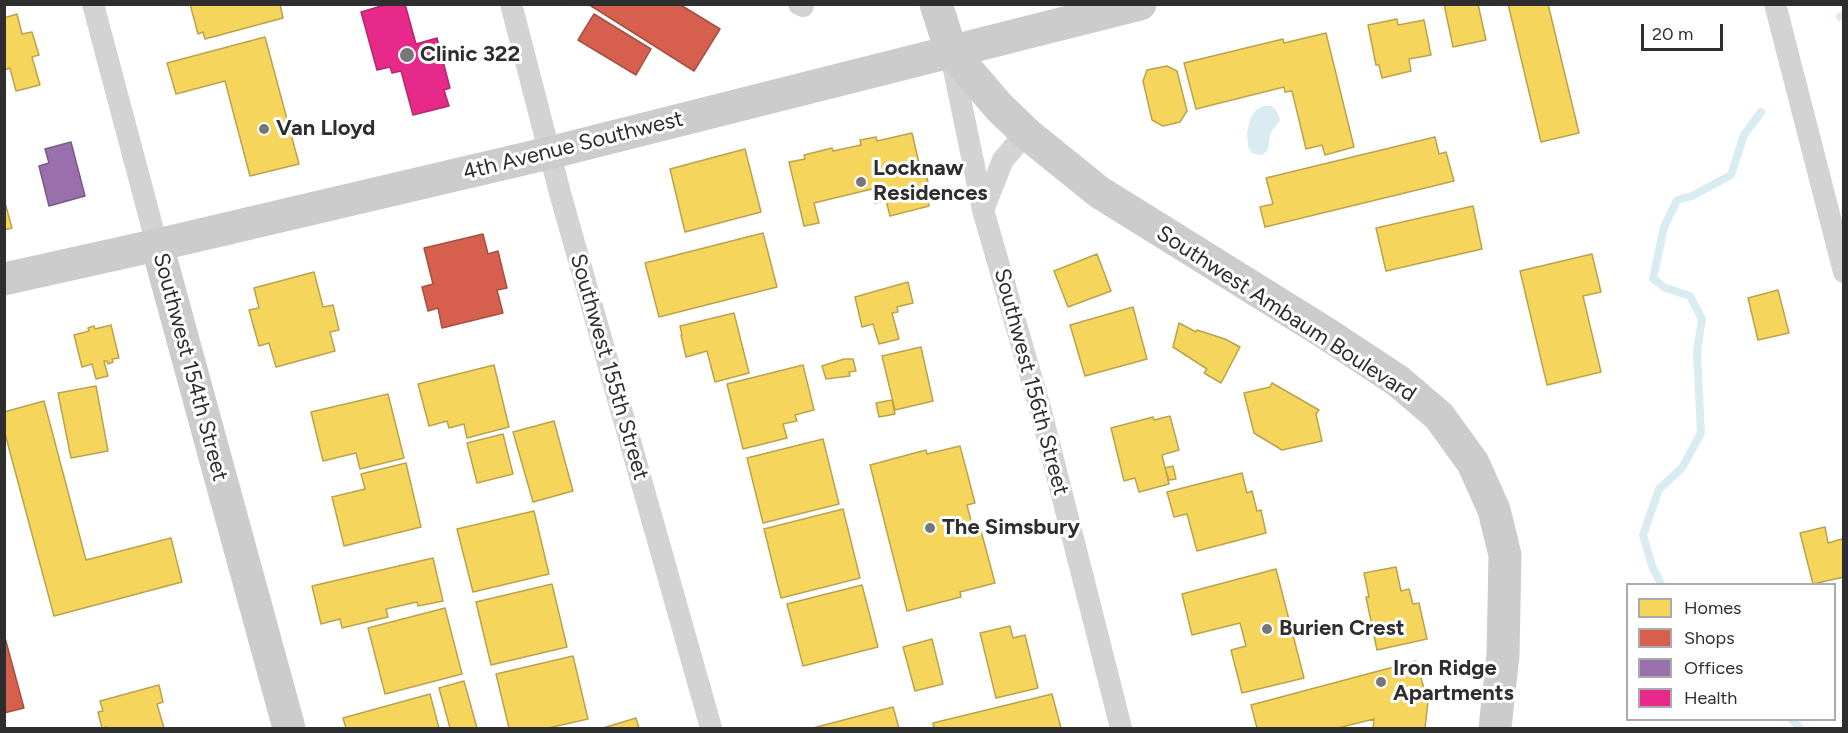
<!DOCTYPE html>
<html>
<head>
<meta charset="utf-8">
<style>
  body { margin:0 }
  #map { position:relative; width:1848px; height:733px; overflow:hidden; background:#fff; font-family:Figtree,sans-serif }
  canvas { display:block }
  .frame { position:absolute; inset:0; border:6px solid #2e2e2e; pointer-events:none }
  .legend { position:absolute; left:1626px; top:583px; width:210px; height:138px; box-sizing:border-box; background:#fff; border:2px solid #ababab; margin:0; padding:8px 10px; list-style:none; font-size:18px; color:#2e2e2e }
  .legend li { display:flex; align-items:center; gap:12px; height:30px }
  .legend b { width:30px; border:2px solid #ababab }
  .scale { position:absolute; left:1641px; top:24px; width:82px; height:27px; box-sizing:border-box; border:3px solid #2e2e2e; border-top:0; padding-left:8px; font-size:18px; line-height:21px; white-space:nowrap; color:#2e2e2e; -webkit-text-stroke:4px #fff; paint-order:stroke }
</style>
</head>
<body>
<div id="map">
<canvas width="1848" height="733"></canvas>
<div class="frame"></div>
<ul class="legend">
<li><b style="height:16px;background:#f6d55c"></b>Homes</li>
<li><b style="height:16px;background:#d6604d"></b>Shops</li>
<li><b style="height:16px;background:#9970ab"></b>Offices</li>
<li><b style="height:16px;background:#e7298a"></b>Health</li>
</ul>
<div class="scale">20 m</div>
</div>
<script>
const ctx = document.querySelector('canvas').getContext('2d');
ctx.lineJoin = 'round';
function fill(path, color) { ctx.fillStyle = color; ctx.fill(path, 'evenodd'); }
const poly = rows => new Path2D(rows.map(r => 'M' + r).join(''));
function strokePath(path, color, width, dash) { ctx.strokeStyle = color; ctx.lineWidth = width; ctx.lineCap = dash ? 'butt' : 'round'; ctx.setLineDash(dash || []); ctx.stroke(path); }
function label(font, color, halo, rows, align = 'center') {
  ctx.font = font + ' Figtree,sans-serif'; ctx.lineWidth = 6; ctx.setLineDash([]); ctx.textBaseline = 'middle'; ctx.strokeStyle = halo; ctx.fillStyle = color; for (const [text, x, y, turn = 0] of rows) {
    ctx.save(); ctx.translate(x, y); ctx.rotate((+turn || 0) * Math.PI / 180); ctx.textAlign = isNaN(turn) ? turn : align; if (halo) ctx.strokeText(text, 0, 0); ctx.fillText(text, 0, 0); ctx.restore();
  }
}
fill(poly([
  [1263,106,1272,106,1277,111,1280,120,1270,134,1268,150,1262,155,1253,154,1248,147,1247,132,1251,117,1256,110]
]), '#d9ecf1');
const homes = poly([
  [190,4,280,4,283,18,205,39,203,32,198,34,190,4],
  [1444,4,1478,4,1486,40,1453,47,1444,4],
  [1508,4,1548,4,1579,133,1541,142,1508,4],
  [17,14,22,34,32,32,39,55,32,57,40,85,16,91,10,68,4,70,4,18,17,14],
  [1397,19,1398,25,1424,20,1431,55,1409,59,1411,71,1382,78,1379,65,1376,65,1368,25,1397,19],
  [1326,33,1354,147,1325,155,1322,145,1306,149,1292,91,1285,92,1284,87,1196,109,1184,63,1283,39,1284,43,1326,33],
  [265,37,299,164,250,176,225,81,176,94,167,63,265,37],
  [1167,66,1177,71,1187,111,1180,122,1163,126,1152,120,1143,81,1147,70,1167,66],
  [912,133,922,176,926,175,930,189,925,190,929,206,890,216,886,200,875,203,872,189,814,203,819,223,804,226,789,162,805,159,804,155,832,148,833,151,861,145,860,140,876,137,877,141,912,133],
  [1435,137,1439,154,1446,152,1454,181,1265,227,1260,207,1273,204,1266,178,1435,137],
  [745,149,761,212,685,232,670,169,745,149],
  [4,199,12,228,4,230,4,199],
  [1473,206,1482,249,1386,271,1376,228,1473,206],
  [763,233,777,287,659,317,645,263,763,233],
  [1097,254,1111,291,1068,307,1054,271,1097,254],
  [1592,254,1601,292,1583,296,1601,372,1547,385,1520,271,1592,254],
  [314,272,323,307,333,305,339,330,330,332,335,351,276,367,269,343,259,346,249,310,259,308,254,288,314,272],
  [908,282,913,303,897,307,898,312,892,313,899,339,879,344,873,324,862,327,855,297,908,282],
  [1778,290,1789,333,1758,340,1748,298,1778,290],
  [1133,307,1147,359,1085,376,1070,325,1133,307],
  [734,313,749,373,715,382,707,351,686,357,681,335,682,335,680,326,734,313],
  [1179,323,1196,332,1197,330,1225,339,1240,347,1221,383,1204,373,1207,369,1173,347,1179,323],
  [111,325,119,358,112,359,113,362,108,364,107,361,104,361,108,376,96,379,92,364,82,367,74,335,89,331,88,328,94,326,95,329,111,325],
  [921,347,933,401,895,410,882,356,921,347],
  [844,359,853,359,856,371,849,372,850,376,826,379,822,366,844,359],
  [494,365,509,427,467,438,464,424,449,428,447,421,429,426,418,384,494,365],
  [803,365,814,410,795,415,797,421,783,424,787,438,743,449,727,384,803,365],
  [1272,383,1319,410,1316,414,1322,441,1282,450,1254,433,1244,393,1270,387,1272,383],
  [96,386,108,451,71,458,58,393,96,386],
  [388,394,404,458,360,469,356,453,323,461,311,412,388,394],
  [892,400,895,414,879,417,876,403,892,400],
  [44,401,86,560,171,538,182,582,54,616,4,430,4,412,44,401],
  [1170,416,1179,450,1162,455,1169,484,1139,492,1135,478,1124,481,1111,428,1153,417,1154,420,1170,416],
  [554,421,573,491,533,502,513,432,554,421],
  [503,434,513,474,477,483,467,443,503,434],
  [823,439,839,504,763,523,747,458,823,439],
  [960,446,975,503,967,505,973,529,980,527,995,583,960,592,961,597,907,611,870,465,926,450,927,454,960,446],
  [406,463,421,527,344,546,332,497,365,489,361,474,406,463],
  [1173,466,1176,479,1169,480,1165,468,1173,466],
  [1242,473,1247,493,1252,491,1257,511,1261,510,1266,533,1197,551,1187,514,1174,517,1167,492,1242,473],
  [843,509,860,578,781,598,764,529,843,509],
  [534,511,549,574,473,592,457,529,534,511],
  [1825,527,1828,543,1842,539,1844,547,1844,577,1813,584,1800,533,1825,527],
  [433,558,443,601,418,606,417,602,386,609,388,617,342,628,340,619,321,624,312,586,433,558],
  [1396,567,1401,591,1409,589,1413,604,1419,603,1427,639,1377,650,1366,597,1369,597,1364,573,1396,567],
  [1276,569,1304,678,1242,693,1231,650,1246,646,1240,623,1192,635,1182,594,1276,569],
  [552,584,567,647,491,665,476,602,552,584],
  [862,585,878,647,803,666,787,604,862,585],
  [445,608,462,674,385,694,368,628,445,608],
  [1010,626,1013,638,1025,635,1038,688,996,698,980,633,1010,626],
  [932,639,943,684,915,691,903,647,932,639],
  [573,656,588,719,548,728,509,728,496,674,573,656],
  [1416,661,1428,702,1425,728,1373,728,1374,719,1338,728,1257,728,1251,705,1416,661],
  [464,681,477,728,450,728,439,688,464,681],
  [159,685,163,702,157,704,164,728,108,728,107,727,102,728,98,712,103,711,100,701,159,685],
  [430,694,439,728,346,728,343,718,430,694],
  [1052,694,1061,728,934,728,933,723,1052,694],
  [893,707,899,728,813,728,893,707],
  [636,718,639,728,603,728,636,718]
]);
fill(homes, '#f6d55c');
strokePath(homes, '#baa34e', 1.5);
const shops = poly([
  [588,4,679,4,720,29,694,71,588,4],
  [594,14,651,49,636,75,578,40,594,14],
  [483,234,488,254,498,251,507,288,497,290,503,313,442,328,438,308,428,311,422,287,433,284,424,248,483,234],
  [4,634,24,708,4,713,4,634]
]);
fill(shops, '#d6604d');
strokePath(shops, '#a45144', 1.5);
const offices = poly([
  [71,142,85,196,49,206,39,166,49,163,45,149,71,142]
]);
fill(offices, '#9970ab');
strokePath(offices, '#795c86', 1.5);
const health = poly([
  [388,4,405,4,416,44,437,38,450,88,444,90,449,106,413,115,401,71,392,73,390,67,377,70,361,12,388,4]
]);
fill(health, '#e7298a');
strokePath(health, '#b02a6e', 1.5);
strokePath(poly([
  [1840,17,1844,15],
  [1661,584,1652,566,1643,535,1659,489,1682,468,1701,433,1697,352,1702,319,1690,296,1666,288,1653,279,1664,227,1677,200,1692,196,1731,175,1744,135,1761,112],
  [1792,720,1800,728]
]), '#d9ecf1', 8);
strokePath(poly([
  [93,4,157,245],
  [511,4,560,193,711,728],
  [799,4,803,6],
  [1775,4,1844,272],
  [951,55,983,210,1040,408,1121,728],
  [983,210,1003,160,1026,133]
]), '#d3d3d3', 22);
strokePath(poly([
  [936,4,951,51,999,107,1026,133,1099,192,1327,334,1398,381,1439,416,1473,463,1494,510,1505,555,1503,655,1495,728],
  [157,245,289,728],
  [4,279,157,245,549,153,1140,4]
]), '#ccc', 33);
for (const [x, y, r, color] of [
  [407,55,8,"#777"],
  [264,129,6,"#777"],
  [861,182,6,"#777"],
  [930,528,6,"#777"],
  [1267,629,6,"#777"],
  [1381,682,6,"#777"]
]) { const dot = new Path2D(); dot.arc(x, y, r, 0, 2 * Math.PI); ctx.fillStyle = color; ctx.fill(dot); strokePath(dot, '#fff', 2); }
label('bold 22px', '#2e2e2e', '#fff', [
  ["Clinic 322",420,55],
  ["Van Lloyd",276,129],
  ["Locknaw",873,169],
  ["Residences",873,194],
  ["The Simsbury",942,528],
  ["Burien Crest",1279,629],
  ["Iron Ridge",1393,669],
  ["Apartments",1393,694]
], 'left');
label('22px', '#2e2e2e', '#fff', [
  ["4th Avenue Southwest",573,146,-14],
  ["Southwest Ambaum Boulevard",1286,314,33],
  ["Southwest 154th Street",190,367,75],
  ["Southwest 155th Street",609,367,74],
  ["Southwest 156th Street",1031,382,75]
]);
</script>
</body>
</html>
